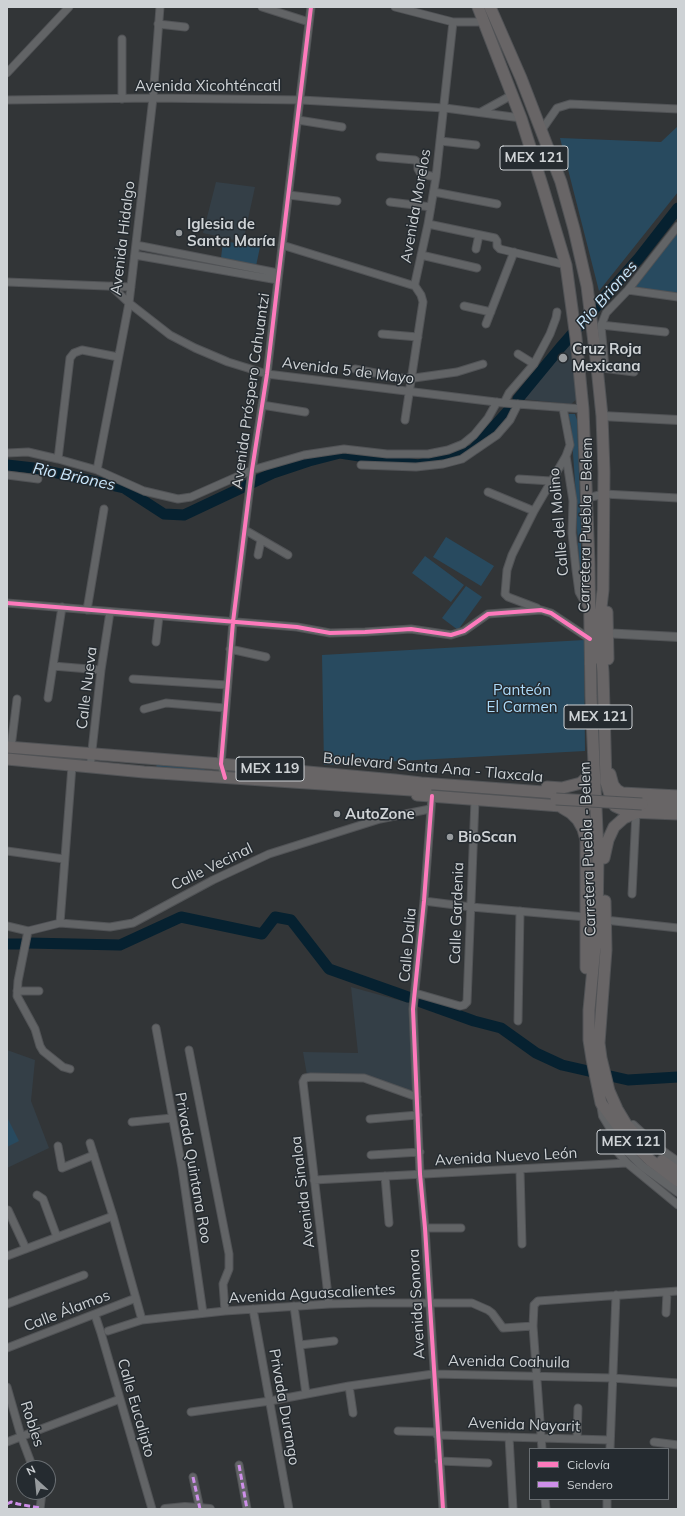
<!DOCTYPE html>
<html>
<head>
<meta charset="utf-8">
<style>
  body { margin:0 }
  #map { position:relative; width:685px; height:1516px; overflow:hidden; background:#323537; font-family:Mulish,sans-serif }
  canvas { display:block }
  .frame { position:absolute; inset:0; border:8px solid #ced2d5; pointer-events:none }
  .legend { position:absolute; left:529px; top:1448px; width:140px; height:52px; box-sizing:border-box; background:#252b30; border:1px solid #696e72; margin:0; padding:5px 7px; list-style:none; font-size:12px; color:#ced2d5 }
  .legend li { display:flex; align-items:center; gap:8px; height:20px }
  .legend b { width:20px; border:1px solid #696e72 }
  .north { position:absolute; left:16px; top:1460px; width:40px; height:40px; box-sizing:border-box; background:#252b30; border:1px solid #696e72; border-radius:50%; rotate:333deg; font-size:11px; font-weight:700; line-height:16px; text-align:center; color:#ced2d5 }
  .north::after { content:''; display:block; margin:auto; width:14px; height:18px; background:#979b9e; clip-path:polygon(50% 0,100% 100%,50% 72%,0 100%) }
</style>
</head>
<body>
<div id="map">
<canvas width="685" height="1516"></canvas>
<div class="frame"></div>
<ul class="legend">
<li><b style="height:5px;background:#fd7abc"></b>Ciclovía</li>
<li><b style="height:5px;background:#ce8fe9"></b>Sendero</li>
</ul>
<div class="north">N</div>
</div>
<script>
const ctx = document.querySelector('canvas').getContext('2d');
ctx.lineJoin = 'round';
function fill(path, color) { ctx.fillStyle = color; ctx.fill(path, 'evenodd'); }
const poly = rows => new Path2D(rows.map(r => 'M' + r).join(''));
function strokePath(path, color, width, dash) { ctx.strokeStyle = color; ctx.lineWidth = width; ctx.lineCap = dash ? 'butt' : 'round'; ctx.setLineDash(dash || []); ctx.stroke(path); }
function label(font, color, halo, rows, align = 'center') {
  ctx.font = font + ' Mulish,sans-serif'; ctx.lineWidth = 3; ctx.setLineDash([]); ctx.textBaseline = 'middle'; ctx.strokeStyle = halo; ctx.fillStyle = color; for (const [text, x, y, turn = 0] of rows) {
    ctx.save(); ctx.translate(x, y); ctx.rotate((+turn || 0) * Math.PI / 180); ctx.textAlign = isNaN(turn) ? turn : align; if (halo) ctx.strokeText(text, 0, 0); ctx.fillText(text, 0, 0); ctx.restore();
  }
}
fill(poly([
  [216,182,255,187,243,242,203,233],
  [570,341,577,399,571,404,522,399],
  [351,987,409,1003,413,1091,360,1077,307,1075,303,1052,358,1053],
  [7,1050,35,1060,31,1101,49,1148,7,1168]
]), '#343f47');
fill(poly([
  [678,126,678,192,599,291,560,138,661,142],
  [678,232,678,293,634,288],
  [223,241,260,247,256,266,221,258],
  [568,414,575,414,577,420,581,531,581,591,577,529,576,496,571,425],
  [446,537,494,566,481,586,433,557],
  [425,556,464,585,451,602,412,573],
  [466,586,482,597,458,630,442,618],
  [584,640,585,751,324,765,322,655],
  [17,755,77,758,77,763],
  [157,762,204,766,205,772,156,769],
  [7,1117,19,1141,7,1147]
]), '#284a5f');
strokePath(poly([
  [518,399,560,348,639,258,678,208],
  [7,465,34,468,124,488,164,514,184,515,273,473,309,461,340,453,418,465,473,450,509,410],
  [28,943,120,945,181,917,262,934,275,917,291,920,329,969,408,997],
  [7,944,22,944],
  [421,1002,474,1021,501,1028,536,1053,562,1065,628,1080,678,1077]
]), '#062130', 11);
const minor = poly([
  [262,7,309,22],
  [395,7,453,22,478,22],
  [158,24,185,27],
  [122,39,122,99],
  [7,73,69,7],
  [7,100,153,98,301,100,445,108,521,118],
  [481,112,512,95],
  [298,120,342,127],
  [541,131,557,108,570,104,678,109],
  [440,141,476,145],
  [380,157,415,160,418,163,418,169,421,174,436,177],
  [434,192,497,204],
  [289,195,337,201],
  [390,202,431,207],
  [428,224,495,238,497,241,497,246,500,249,566,265],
  [136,245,278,273],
  [282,245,415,286],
  [476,249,479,235],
  [135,255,278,280],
  [421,255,477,268],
  [7,282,131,287],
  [111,286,129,303,170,335,195,348,228,362,267,374,504,403,583,409],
  [628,290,678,297],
  [464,306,491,312],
  [486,324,514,252],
  [601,325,665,332],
  [382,334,418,337],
  [518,354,534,364],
  [602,368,634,372],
  [605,368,601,326,606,313,628,290,678,226],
  [355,369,401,378,414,378,457,372,483,364],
  [504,403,509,393,534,364,550,334,556,318,557,312],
  [262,405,305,412],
  [405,420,423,302,421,295,415,286,415,283,428,224,436,177,453,22],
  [7,453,28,452,58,459,97,470,144,491,178,499,191,497,252,470,304,455,344,449,387,454,428,454,448,450,463,444,474,435,488,418,497,402],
  [566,456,573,501,572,533,576,570,579,592,588,608],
  [58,459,70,358,74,353,82,350,118,357],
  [361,465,416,467,443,464,462,459,497,435,510,420,518,404],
  [97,470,129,303,153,98,160,7],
  [7,475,38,479],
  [519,479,551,481],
  [488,492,534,511],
  [587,498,604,494,678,498],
  [245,530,288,555],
  [258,555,261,540],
  [7,603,297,627,330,633,365,632,411,629,451,635,464,631,488,614,541,610,551,613,590,639],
  [537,608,508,597,505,594,507,570,512,555,534,511,566,456,570,445,563,408],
  [87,610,104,509],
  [156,642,159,616],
  [230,649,266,657],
  [53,666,101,670],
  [133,679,227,685],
  [48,698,62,607],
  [144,709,166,703,225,708],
  [11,747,17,699],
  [90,768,101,670,110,612],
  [225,778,221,764,233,622,252,470,267,374,278,280,311,7],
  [432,796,424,901,413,1009,420,1174,425,1228,443,1509],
  [7,851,64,859],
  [632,894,636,813],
  [424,901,471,907,586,917],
  [605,920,678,928],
  [60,923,72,766],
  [7,926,28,931,60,923,110,927,133,923,213,880,269,854,380,819,430,809],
  [28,931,18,981,17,996,35,1029,40,1046,43,1051,63,1067,70,1069],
  [17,991,39,991],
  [415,993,460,1006,464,1005,467,1002,475,800],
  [518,1021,520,911],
  [156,1028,182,1168,203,1313],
  [189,1050,229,1254,229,1269,223,1284,225,1311],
  [370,1119,418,1115],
  [132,1122,172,1118],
  [615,1137,616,1150,627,1163,678,1205],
  [90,1143,113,1216,142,1320],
  [58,1146,62,1168,94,1155],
  [371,1155,420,1152],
  [520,1170,522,1244],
  [385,1176,389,1223],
  [314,1180,627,1163],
  [37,1195,43,1199,57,1237],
  [8,1210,26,1249],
  [425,1228,461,1228],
  [7,1256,113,1216],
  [7,1304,84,1275],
  [329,1304,303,1082,305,1078,311,1077,364,1078,417,1097],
  [294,1306,306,1394],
  [253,1309,289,1509],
  [666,1313,667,1292],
  [95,1315,101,1333,152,1509],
  [108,1331,142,1320,225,1311,329,1304,369,1303,472,1303,488,1310,492,1313,503,1328,533,1326],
  [300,1345,334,1341],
  [7,1348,136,1298],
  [349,1386,353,1413],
  [7,1387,21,1436,33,1468],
  [191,1412,270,1401,349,1386,433,1374,613,1378,678,1383],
  [398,1431,437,1432],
  [437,1435,610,1440],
  [509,1437,513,1509],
  [577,1439,578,1408],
  [7,1442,120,1399],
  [654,1442,678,1445],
  [542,1449,533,1326,534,1305,538,1301,678,1291],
  [610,1449,616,1295],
  [439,1461,488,1463],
  [239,1465,247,1509],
  [193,1477,200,1509],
  [545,1499,546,1509],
  [40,1509,42,1492],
  [607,1509,607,1499]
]);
const tertiary = poly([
  [602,416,678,420],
  [603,633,678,637],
  [601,1104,603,1116,620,1144,642,1166,678,1192],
  [633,1125,658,1148,678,1162],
  [165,1509,185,1507,210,1509]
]);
const primary = poly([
  [478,7,521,118,543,188,566,265,576,338,583,409,589,563,591,696,598,853,597,926,589,1010,589,1040,592,1059,601,1103,627,1138,650,1160,678,1181],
  [490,7,521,78,561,182,574,229,587,286,597,367,602,416,604,472,603,590,598,633,597,658],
  [607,612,608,659],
  [601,649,603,672,606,782,611,798,615,806,628,812,678,814],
  [7,747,221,764,395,780,421,783,557,793],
  [7,759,144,772,426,791],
  [610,774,613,785,617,790,622,793],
  [547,787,562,788,581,783,589,775,594,767],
  [615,794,622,793,678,796],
  [417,795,574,807,585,806,596,801],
  [574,803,587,822,590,830,591,841],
  [642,804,678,807],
  [561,807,571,813,578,820,583,829,586,840,586,968],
  [604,858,608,840,614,827,624,818,636,813],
  [605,901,606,950,599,1043,601,1058,609,1091,617,1109,626,1124,647,1148],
  [662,1161,678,1172]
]);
strokePath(minor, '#515356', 9);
strokePath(tertiary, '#515356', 10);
strokePath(primary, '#515356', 13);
strokePath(minor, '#626466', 7);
strokePath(tertiary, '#626466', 8);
strokePath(primary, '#686566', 11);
const primaryBridge = poly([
  [556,799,642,804]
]);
strokePath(primaryBridge, '#515356', 13, []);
strokePath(primaryBridge, '#686566', 11);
strokePath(poly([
  [239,1465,247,1509],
  [193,1477,200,1509],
  [7,1504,11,1502,18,1504,40,1508]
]), '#ce8fe9', 3, [6, 3]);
strokePath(poly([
  [7,603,297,627,330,633,365,632,411,629,451,635,464,631,488,614,541,610,551,613,590,639],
  [225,778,221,764,233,622,252,470,267,374,278,280,311,7],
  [432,796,424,901,413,1009,420,1174,425,1228,443,1509]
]), '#fd7abc', 4);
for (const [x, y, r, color] of [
  [179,233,4,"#979b9e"],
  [563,358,5,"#979b9e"],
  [337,814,4,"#979b9e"],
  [450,837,4,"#979b9e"]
]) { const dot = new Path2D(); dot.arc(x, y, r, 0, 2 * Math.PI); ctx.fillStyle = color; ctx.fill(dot); strokePath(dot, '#252b30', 1.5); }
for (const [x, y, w] of [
  [534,158,68],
  [598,717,68],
  [270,769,68],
  [631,1142,68]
]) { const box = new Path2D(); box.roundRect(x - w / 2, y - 12, w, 24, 3); ctx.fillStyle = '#252b30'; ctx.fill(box); strokePath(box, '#ced2d5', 1); }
label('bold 14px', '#ced2d5', null, [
  ["MEX 121",534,158],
  ["MEX 121",598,717],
  ["MEX 119",270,769],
  ["MEX 121",631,1142]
]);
label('15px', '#ced2d5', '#252b30', [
  ["Avenida Xicohténcatl",208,86],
  ["Avenida Morelos",416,206,-80],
  ["Avenida Hidalgo",123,238,-83],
  ["Avenida 5 de Mayo",348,371,7],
  ["Avenida Próspero Cahuantzi",251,391,-82],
  ["Calle del Molino",559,522,-95],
  ["Carretera Puebla - Belem",586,525,-89],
  ["Calle Nueva",87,688,-83],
  ["Boulevard Santa Ana - Tlaxcala",433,768,5],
  ["Carretera Puebla - Belem",588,849,-92],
  ["Calle Vecinal",212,867,-26],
  ["Calle Gardenia",457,913,-88],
  ["Calle Dalia",408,945,-85],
  ["Avenida Nuevo León",506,1157,-3],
  ["Privada Quintana Roo",193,1168,80],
  ["Avenida Sinaloa",303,1192,-97],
  ["Avenida Aguascalientes",312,1294,-3],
  ["Avenida Sonora",417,1304,-93],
  ["Calle Álamos",67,1311,-21],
  ["Avenida Coahuila",509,1362,1],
  ["Privada Durango",284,1407,80],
  ["Calle Eucalipto",136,1408,74],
  ["Robles",32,1424,72],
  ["Avenida Nayarit",524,1425,2]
]);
label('bold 15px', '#ced2d5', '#252b30', [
  ["Iglesia de",187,224],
  ["Santa María",187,241],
  ["Cruz Roja",572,349],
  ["Mexicana",572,366],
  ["AutoZone",345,814],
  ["BioScan",458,837]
], 'left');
label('15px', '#acdaf9', '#252b30', [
  ["Panteón",522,690],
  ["El Carmen",522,707]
]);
label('italic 16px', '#cbe9fe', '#252b30', [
  ["Rio Briones",607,295,-49],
  ["Rio Briones",74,477,12]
]);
</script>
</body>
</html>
